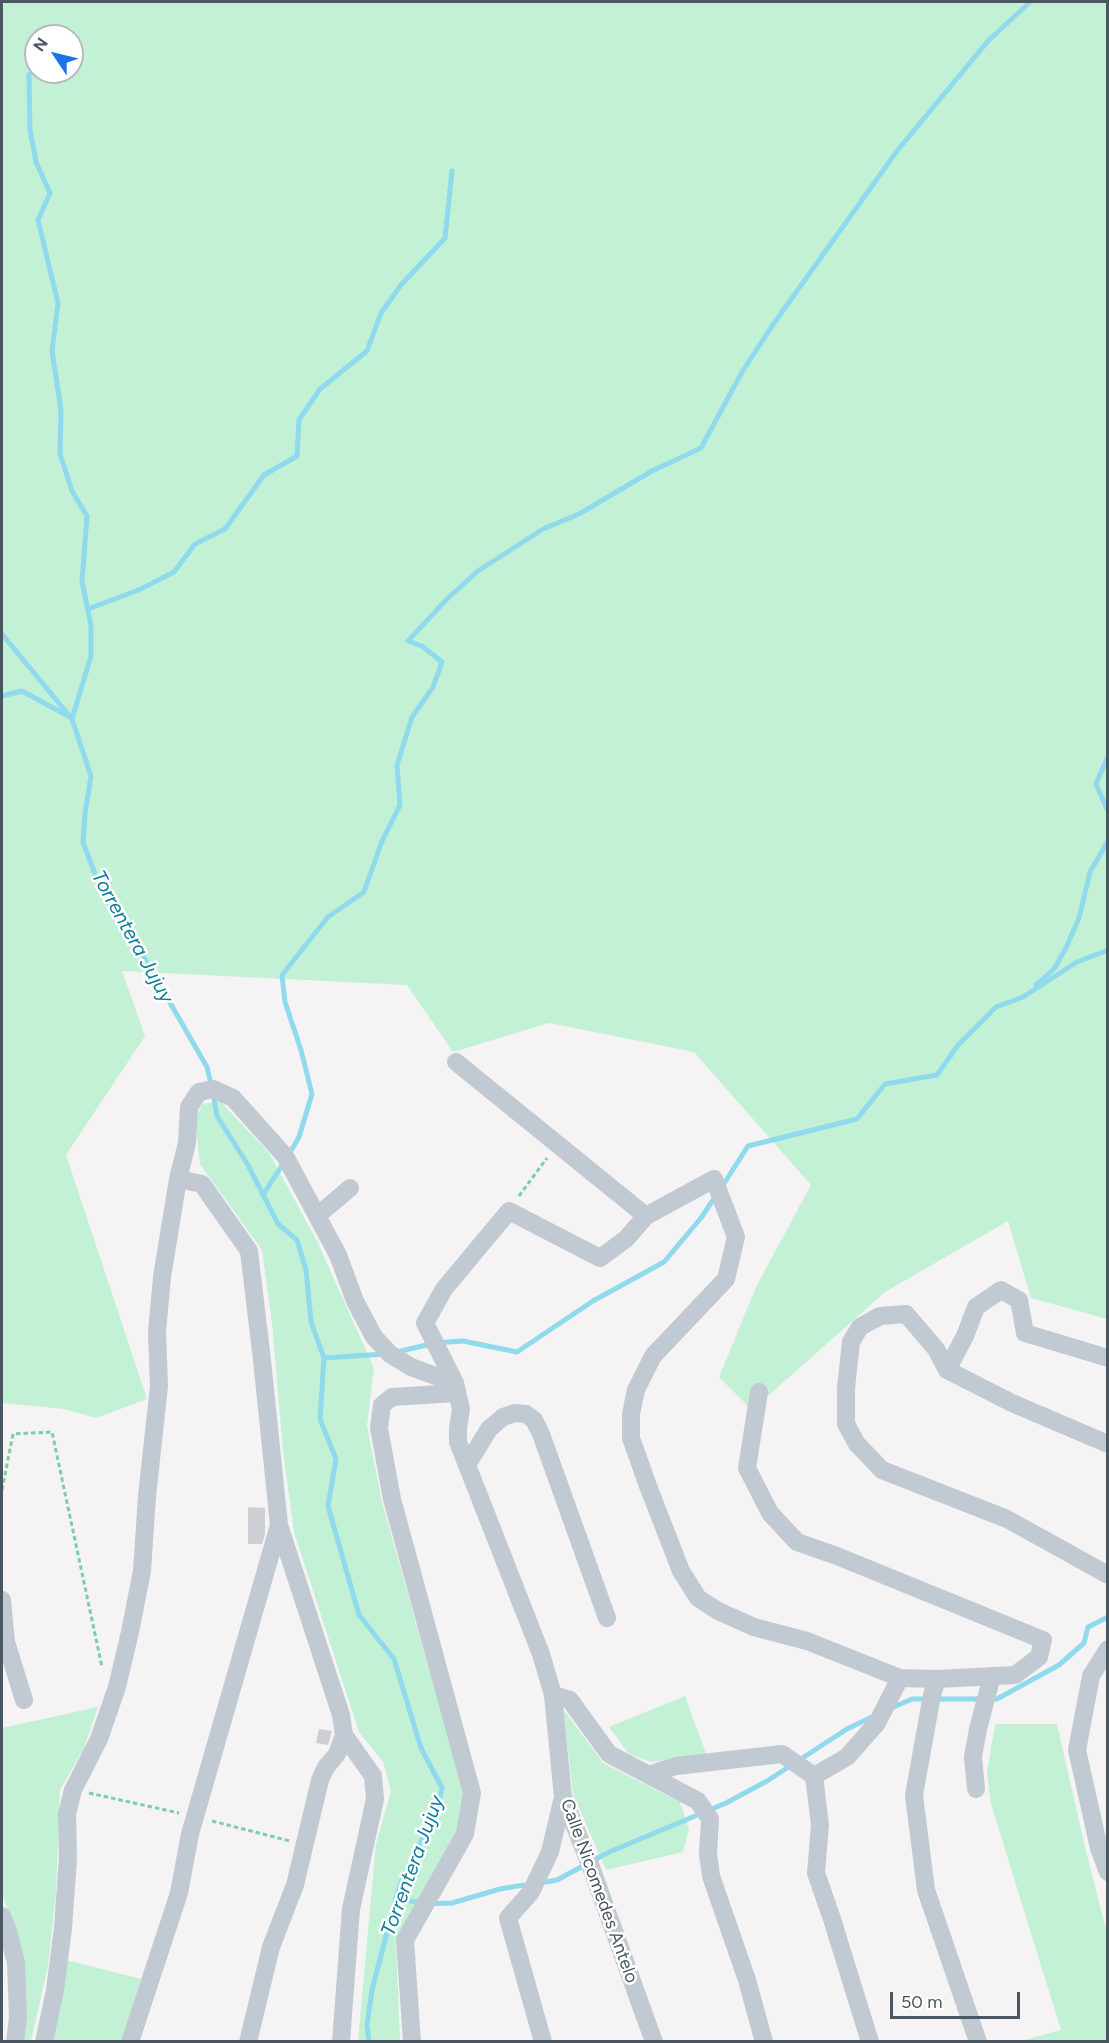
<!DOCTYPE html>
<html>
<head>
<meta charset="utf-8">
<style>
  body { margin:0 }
  #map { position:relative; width:1109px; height:2043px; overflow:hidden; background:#f5f3f3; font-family:Figtree,sans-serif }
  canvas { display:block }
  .frame { position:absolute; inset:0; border:3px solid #4a5661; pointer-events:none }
  .north { position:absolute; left:24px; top:24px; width:60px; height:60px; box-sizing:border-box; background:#fff; border:2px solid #b7bbc0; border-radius:50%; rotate:305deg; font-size:16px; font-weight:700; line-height:24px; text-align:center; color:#4a5661 }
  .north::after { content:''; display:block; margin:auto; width:21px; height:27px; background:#1a73e8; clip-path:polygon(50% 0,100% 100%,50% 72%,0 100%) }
  .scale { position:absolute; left:890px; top:1992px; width:130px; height:27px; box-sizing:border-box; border:3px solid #4a5661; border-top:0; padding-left:8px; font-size:18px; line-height:21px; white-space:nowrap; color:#4a5661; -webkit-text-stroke:4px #fff; paint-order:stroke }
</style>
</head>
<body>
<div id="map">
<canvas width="1109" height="2043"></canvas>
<div class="frame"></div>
<div class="north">N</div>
<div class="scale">50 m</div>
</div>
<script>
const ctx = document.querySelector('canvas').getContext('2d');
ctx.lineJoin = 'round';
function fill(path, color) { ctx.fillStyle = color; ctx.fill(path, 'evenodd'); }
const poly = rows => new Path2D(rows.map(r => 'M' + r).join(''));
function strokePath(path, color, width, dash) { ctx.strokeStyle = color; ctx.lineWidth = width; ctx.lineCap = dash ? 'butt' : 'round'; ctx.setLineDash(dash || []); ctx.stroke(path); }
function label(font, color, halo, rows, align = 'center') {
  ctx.font = font + ' Figtree,sans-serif'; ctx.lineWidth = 5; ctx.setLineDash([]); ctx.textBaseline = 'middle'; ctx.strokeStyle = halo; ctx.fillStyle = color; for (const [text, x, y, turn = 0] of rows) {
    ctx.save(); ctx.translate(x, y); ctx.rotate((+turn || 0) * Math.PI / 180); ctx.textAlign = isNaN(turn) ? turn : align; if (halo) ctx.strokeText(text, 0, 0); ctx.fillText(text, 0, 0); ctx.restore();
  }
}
fill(poly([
  [2,2,1107,2,1107,1319,1031,1298,1008,1221,885,1292,752,1410,719,1377,757,1285,811,1185,694,1052,549,1023,453,1052,407,985,122,971,145,1036,66,1155,147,1399,96,1418,64,1409,2,1403],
  [36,36,72,36,72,72,36,72],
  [220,1101,269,1153,317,1241,374,1368,367,1426,382,1502,465,1798,455,1841,396,1945,400,2041,358,2041,376,1844,391,1791,383,1762,359,1732,294,1532,283,1451,272,1323,262,1250,200,1164,195,1120,202,1104],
  [685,1696,706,1754,652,1762,629,1754,609,1727],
  [98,1707,84,1748,60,1790,56,1893,48,1966,31,2041,20,2041,25,2004,21,1946,2,1894,2,1728],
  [563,1709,603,1763,680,1802,689,1829,683,1852,606,1870,573,1794],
  [995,1724,1057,1724,1085,1847,1107,1933,1107,2041,1021,2041,1061,2030,991,1804,987,1773],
  [66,1960,141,1979,123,2041,50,2042]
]), '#c3f1d5');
strokePath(poly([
  [29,74,30,130,36,162,50,193,38,220,58,303,52,351,61,410,60,454,72,491,87,516,82,581,91,626,91,656,72,719],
  [88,609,141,589,174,572,195,544,225,529,264,475,297,456,299,420,320,389,367,351,381,313,401,285,445,238,452,171],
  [2,634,72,719,91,776,85,814,83,842,101,890,131,935,207,1067,210,1080],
  [2,696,22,691,68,716],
  [1108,756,1096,784,1108,811],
  [1036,985,1054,969,1066,948,1079,918,1090,872,1108,841],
  [214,1099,217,1116,248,1165,278,1224,297,1240,306,1270,311,1322,324,1358,320,1419,336,1459,328,1506,359,1615,394,1659,421,1748,442,1788,438,1807,401,1882,396,1898,372,1990,367,2025,369,2042],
  [292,1149,299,1137,312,1094,301,1050,285,1002,282,975,328,917,364,892,382,841,400,805,397,765,412,717,433,687,442,662,422,646,408,641,447,599,478,571,543,529,579,514,652,471,701,448,742,372,772,326,897,151,988,41,1030,2],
  [725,1182,748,1146,857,1119,885,1084,937,1075,958,1045,996,1007,1023,997,1077,962,1108,950],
  [263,1195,281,1167],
  [397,1352,435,1343,463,1341,517,1352,593,1301,664,1262,701,1218,713,1200],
  [324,1358,385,1354],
  [889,1709,912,1699,997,1699,1059,1665,1084,1643,1088,1627,1108,1617],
  [546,1882,557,1880,607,1853,726,1803,767,1781,847,1729,872,1717],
  [396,1898,425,1904,452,1903,500,1889,524,1885]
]), '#90daee', 5);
fill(poly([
  [248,1507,265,1508,265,1534,262,1544,248,1544],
  [319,1729,332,1731,328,1745,316,1743]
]), '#cdcfd5');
strokePath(poly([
  [519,1196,547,1158],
  [2,1490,13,1434,52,1432,102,1667],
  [89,1793,179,1813],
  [212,1821,290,1841]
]), '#7ad0a6', 3, [4.5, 3]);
strokePath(poly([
  [456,1062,646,1216,714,1179,736,1237,726,1279,653,1356,636,1390,631,1414,631,1438,648,1486,681,1571,698,1598,718,1611,754,1627,807,1641,900,1678,937,1679,1015,1675,1039,1657,1043,1640,837,1556,797,1542,770,1513,747,1468,759,1392],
  [178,1179,202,1184,249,1251,262,1360,279,1525,341,1715,344,1735,337,1754,326,1767,320,1780,295,1885,271,1947,248,2042],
  [317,1216,350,1188],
  [947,1370,965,1336,976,1307,1001,1290,1019,1300,1025,1333,1108,1358],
  [455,1383,425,1323,444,1289,509,1211,600,1258,626,1239,646,1216],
  [1108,1444,1012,1403,947,1370,936,1349,906,1314,880,1316,860,1327,851,1342,846,1388,846,1424,857,1444,882,1470,1007,1519,1108,1575],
  [467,1465,489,1429,503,1417,515,1413,526,1414,534,1420,541,1434,607,1618],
  [2,1600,6,1642,24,1700],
  [1108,1649,1091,1676,1077,1750,1099,1848,1108,1872],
  [937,1679,932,1695,914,1795,926,1890,978,2042],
  [553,1695,570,1700,609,1754,698,1801,710,1819,708,1854,711,1876,747,1980,764,2042],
  [648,1775,676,1766,782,1754,814,1776,820,1825,816,1873,832,1919,870,2042],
  [814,1776,847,1757,877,1723,900,1678],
  [976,1789,973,1757,978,1729,992,1676],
  [2,1916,8,1931,16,1963,18,2017,15,2042],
  [44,2042,55,1990,63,1928,68,1858,67,1814,73,1790,99,1739,117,1687,130,1632,142,1571,147,1496,159,1386,157,1332,162,1277,178,1179,187,1143,189,1107,199,1092,213,1089,233,1098,285,1156,338,1255,355,1301,374,1337,390,1354,411,1367,455,1383,461,1409,458,1428,458,1442,541,1654,553,1695,563,1797,591,1867,654,2042],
  [130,2042,179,1893,190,1834,279,1525],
  [341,2042,351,1909,375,1799,373,1776,344,1735],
  [412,2042,405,1940,465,1834,472,1793,392,1499,379,1428,382,1405,392,1397,457,1393],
  [543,2042,508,1918,531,1892,550,1852,563,1797]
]), '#c1cad2', 18);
label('18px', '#4a5661', '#fff', [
  ["Calle Nicomedes Antelo",599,1891,70]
]);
label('italic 20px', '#0c7c9b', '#fff', [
  ["Torrentera Jujuy",132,937,61],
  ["Torrentera Jujuy",413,1866,-70]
]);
</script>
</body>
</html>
